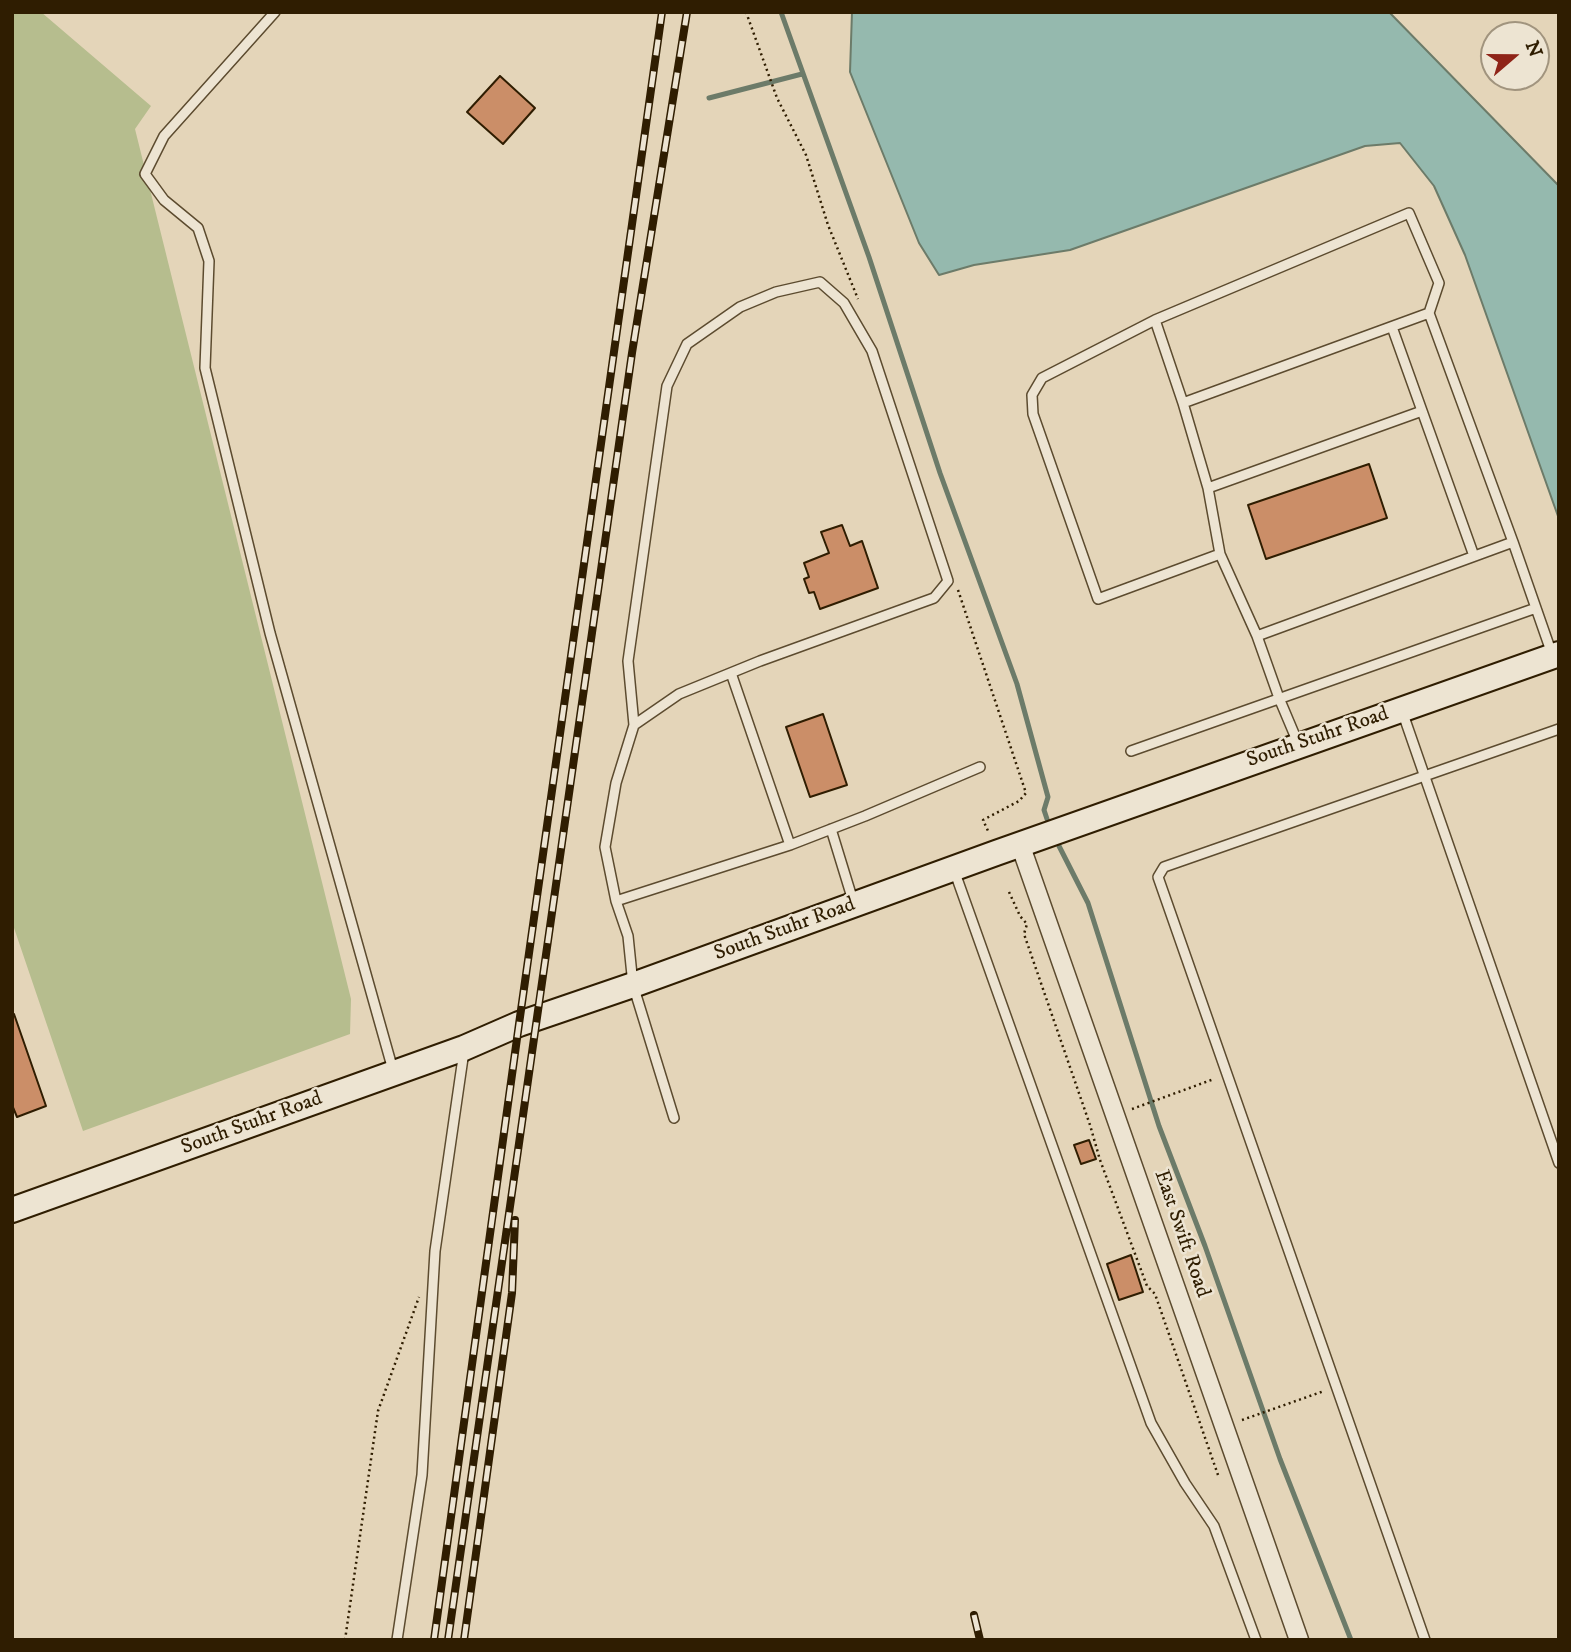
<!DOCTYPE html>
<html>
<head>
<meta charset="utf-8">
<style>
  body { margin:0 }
  #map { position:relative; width:1571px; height:1652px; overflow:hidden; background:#e4d5b9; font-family:"IM FELL DW Pica",serif }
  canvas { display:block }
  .frame { position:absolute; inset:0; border:14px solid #2f1d01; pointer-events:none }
  .north { position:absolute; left:1480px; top:21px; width:70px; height:70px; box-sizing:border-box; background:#ede4d2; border:2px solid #a1947e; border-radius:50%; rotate:70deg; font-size:19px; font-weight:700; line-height:28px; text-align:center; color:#2f1d01 }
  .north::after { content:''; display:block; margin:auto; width:24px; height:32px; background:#8f2418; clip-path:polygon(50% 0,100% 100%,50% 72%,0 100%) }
</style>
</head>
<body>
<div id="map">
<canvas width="1571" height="1652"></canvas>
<div class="frame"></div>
<div class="north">N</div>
</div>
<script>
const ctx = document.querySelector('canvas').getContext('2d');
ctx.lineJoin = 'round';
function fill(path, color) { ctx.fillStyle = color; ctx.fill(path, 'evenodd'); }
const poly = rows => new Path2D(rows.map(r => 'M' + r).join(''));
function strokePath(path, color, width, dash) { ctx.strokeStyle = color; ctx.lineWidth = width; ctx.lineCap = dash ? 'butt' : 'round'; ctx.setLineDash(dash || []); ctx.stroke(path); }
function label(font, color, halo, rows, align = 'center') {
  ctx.font = font + ' "IM FELL DW Pica",serif'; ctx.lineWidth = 5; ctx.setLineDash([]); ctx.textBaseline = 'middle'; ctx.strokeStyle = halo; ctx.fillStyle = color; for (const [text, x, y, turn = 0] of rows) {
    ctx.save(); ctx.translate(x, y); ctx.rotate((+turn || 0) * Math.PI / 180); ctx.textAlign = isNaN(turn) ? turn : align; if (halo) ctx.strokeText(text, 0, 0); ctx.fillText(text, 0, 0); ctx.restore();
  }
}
fill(poly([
  [12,12,41,12,151,106,135,129,351,999,350,1034,83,1131,12,922]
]), '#b6bd8e');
const water = poly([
  [852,12,1389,12,1559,186,1559,519,1465,255,1434,186,1400,143,1365,146,1070,250,974,265,939,275,919,243,850,72,852,12]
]);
fill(water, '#95b9ae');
strokePath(water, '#6c7b69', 2);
strokePath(poly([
  [781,12,869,257,940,473,1017,684,1048,797,1044,810,1047,819],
  [709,98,802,74],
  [1059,846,1088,903,1159,1126,1205,1246,1280,1459,1351,1640]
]), '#6c7b69', 5);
const building = poly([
  [500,76,535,108,503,144,467,112,500,76],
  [1369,464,1387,518,1266,559,1248,505,1369,464],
  [842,525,850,546,862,541,878,588,820,609,814,592,809,593,804,579,809,577,804,563,829,553,821,532,842,525],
  [823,714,847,785,810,797,786,727,823,714],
  [14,1014,46,1106,17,1117,12,1105,12,1015,14,1014],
  [1089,1140,1096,1159,1081,1164,1074,1145,1089,1140],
  [1131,1255,1143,1292,1119,1300,1107,1264,1131,1255]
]);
fill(building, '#cb8e68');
strokePath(building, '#2f1d01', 2);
const lane = poly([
  [275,12,164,136,145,174,164,200,198,228,209,261,205,368,270,633,393,1070],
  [1155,320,1183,403,1208,488,1220,554,1257,636,1279,698,1298,743],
  [1392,327,1474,556],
  [1183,403,1429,313,1513,542],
  [1208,488,1422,411],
  [1220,554,1098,599,1033,414,1032,395,1042,378,1155,320,1409,213,1439,283,1429,313],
  [1257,636,1513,542,1552,654],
  [731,673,790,845],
  [1402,711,1559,1163],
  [634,725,628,661,667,386,687,344,740,307,776,292,820,282,844,303,872,351,948,581,934,598,760,661,679,694,634,725,616,783,605,847,616,901,628,936,633,985,674,1118],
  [1131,751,1536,608],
  [831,829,854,904],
  [954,870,1151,1423,1185,1483,1214,1526,1256,1640],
  [616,901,790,845,865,816,980,767],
  [397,1640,422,1475,435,1251,464,1051],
  [1425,1640,1158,877,1164,867,1559,729]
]);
const street = poly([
  [1020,844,1299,1640]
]);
const secondary = poly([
  [12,1210,464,1048,519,1024,633,985,996,853,1559,654]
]);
strokePath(lane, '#5c4b2f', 12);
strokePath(street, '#5c4b2f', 21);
strokePath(secondary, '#2f1d01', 28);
strokePath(poly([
  [746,12,777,98,806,155,828,225,858,299],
  [958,590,1026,793,1019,801,983,820,989,833],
  [1009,892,1020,916,1027,924,1024,934,1090,1125,1100,1160,1147,1286,1155,1294,1218,1475],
  [1132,1109,1214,1079],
  [1242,1420,1324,1391],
  [345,1640,378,1411,419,1297]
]), '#2f1d01', 2.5, [2, 3.5]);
strokePath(lane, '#ede4d2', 9);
strokePath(street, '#ede4d2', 18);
strokePath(secondary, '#ede4d2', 24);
const rail = poly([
  [974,1615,980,1640],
  [434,1640,519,1024,662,12],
  [448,1640,632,353,687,12],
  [464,1640,512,1293,515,1220]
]);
strokePath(rail, '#2f1d01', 8);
strokePath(rail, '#ede4d2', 5, [16]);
label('21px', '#2f1d01', '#ede4d2', [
  ["South Stuhr Road",1318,738,-19],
  ["South Stuhr Road",785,930,-20],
  ["South Stuhr Road",252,1124,-20],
  ["East Swift Road",1181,1234,71]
]);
</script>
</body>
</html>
